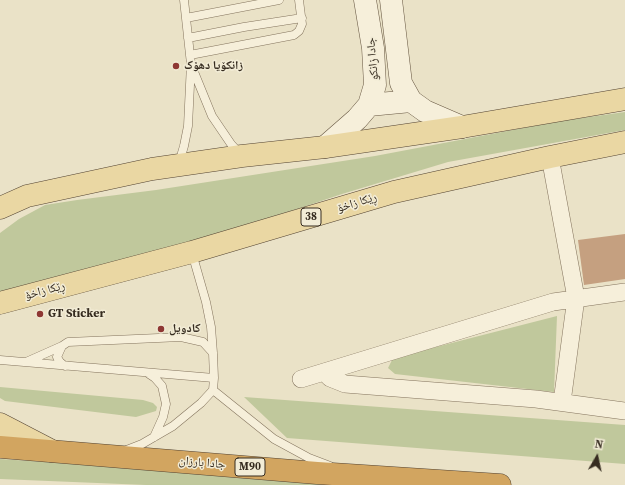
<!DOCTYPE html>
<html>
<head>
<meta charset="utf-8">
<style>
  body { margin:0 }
  #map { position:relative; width:625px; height:485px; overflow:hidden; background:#eae2c7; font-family:"Source Serif 4",serif }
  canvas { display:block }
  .north { position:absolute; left:577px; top:437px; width:40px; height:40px; -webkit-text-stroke:3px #f2ecd6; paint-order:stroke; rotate:9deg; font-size:11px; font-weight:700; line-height:16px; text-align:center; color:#362c20 }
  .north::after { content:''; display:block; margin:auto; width:14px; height:18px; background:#362c20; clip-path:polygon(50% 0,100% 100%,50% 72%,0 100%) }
</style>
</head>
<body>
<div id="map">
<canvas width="625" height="485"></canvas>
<div class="north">N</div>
</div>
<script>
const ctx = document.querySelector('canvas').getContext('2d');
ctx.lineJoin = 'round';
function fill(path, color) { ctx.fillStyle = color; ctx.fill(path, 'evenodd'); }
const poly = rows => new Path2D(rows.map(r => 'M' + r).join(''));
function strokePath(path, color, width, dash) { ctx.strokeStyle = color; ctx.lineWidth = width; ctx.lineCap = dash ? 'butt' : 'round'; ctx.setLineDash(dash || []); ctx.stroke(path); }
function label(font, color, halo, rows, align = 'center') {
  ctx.font = font + ' "Source Serif 4","Noto Naskh Arabic",serif'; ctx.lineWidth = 3; ctx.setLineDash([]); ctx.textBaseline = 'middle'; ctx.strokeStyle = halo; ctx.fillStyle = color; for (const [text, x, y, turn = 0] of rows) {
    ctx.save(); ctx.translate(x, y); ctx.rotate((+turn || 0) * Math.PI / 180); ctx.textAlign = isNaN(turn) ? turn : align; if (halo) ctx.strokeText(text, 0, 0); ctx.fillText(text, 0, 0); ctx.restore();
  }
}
fill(poly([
  [625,112,625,130,448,162,342,194,244,227,0,295,0,233,19,219,45,205,77,200,156,190,375,156,560,121],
  [557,316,554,392,395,374,388,368,393,358],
  [0,387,143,400,153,403,157,407,156,411,136,417,5,401,0,398],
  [244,397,625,425,625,464,287,438],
  [0,459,167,470,366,485,146,485,0,479]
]), '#c0c89c');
fill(poly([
  [625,234,625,279,584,285,578,240]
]), '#c5a080');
const lane = poly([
  [184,0,190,55,294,35,299,31,302,24,299,0],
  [186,18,279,0],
  [188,38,244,27,302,18],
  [192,67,212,116,231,144,240,154],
  [179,163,184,146,188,126,191,64,190,55],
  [0,360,214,378],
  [26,362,62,346],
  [65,366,60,362,57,357,62,346,68,342,181,337,203,342,213,353],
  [149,374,155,378,162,386,166,404,163,417,154,437],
  [213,390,274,439,309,458,330,466],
  [124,451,142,444,173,426,201,403,213,390,214,378,213,353,211,327,206,302,192,253]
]);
const street = poly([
  [550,157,576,298,562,402],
  [324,372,330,378,345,384,536,399,625,411],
  [301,379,553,302,625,292]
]);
const secondary = poly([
  [391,0,401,83,411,101,425,111,462,127],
  [369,105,411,101],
  [325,147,357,119,369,105,375,85,373,48,365,0]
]);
const primary = poly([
  [0,208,27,196,152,169,242,156,325,147,462,127,625,99],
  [0,303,192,252,394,192,550,157,625,142],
  [0,424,52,451]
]);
const highway = poly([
  [0,447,317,473,500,485]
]);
strokePath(lane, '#84745e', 9);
strokePath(street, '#84745e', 18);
strokePath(secondary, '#665641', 23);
strokePath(primary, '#534332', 23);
strokePath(highway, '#534332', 23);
strokePath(lane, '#f6efda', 8);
strokePath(street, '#f6efda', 17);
strokePath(secondary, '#f6efda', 22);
strokePath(primary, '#ead7a3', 22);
strokePath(highway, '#d2a560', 22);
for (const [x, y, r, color] of [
  [176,66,4,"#8e3733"],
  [40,314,4,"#8e3733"],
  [161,329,4,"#8e3733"]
]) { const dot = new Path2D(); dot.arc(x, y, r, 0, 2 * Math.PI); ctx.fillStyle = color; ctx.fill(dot); strokePath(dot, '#f2ecd6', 1.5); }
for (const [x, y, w] of [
  [311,217,20],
  [250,467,30]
]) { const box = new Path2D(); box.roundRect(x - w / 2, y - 9, w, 18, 3); ctx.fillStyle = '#f2ecd6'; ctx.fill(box); strokePath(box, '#362c20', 1); }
label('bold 11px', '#362c20', null, [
  ["38",311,217],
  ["M90",250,467]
]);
label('12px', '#362c20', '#f2ecd6', [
  ["جادا زانکو",373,59,-95],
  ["ڕێکا زاخۆ",357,203,-17],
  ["ڕێکا زاخۆ",45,291,-15],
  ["جادا بارزان",202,463,5]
]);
label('bold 12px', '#362c20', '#f2ecd6', [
  ["زانکۆیا دهۆک",184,66],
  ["GT Sticker",48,314],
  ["كادويل",169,329]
], 'left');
</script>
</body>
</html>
